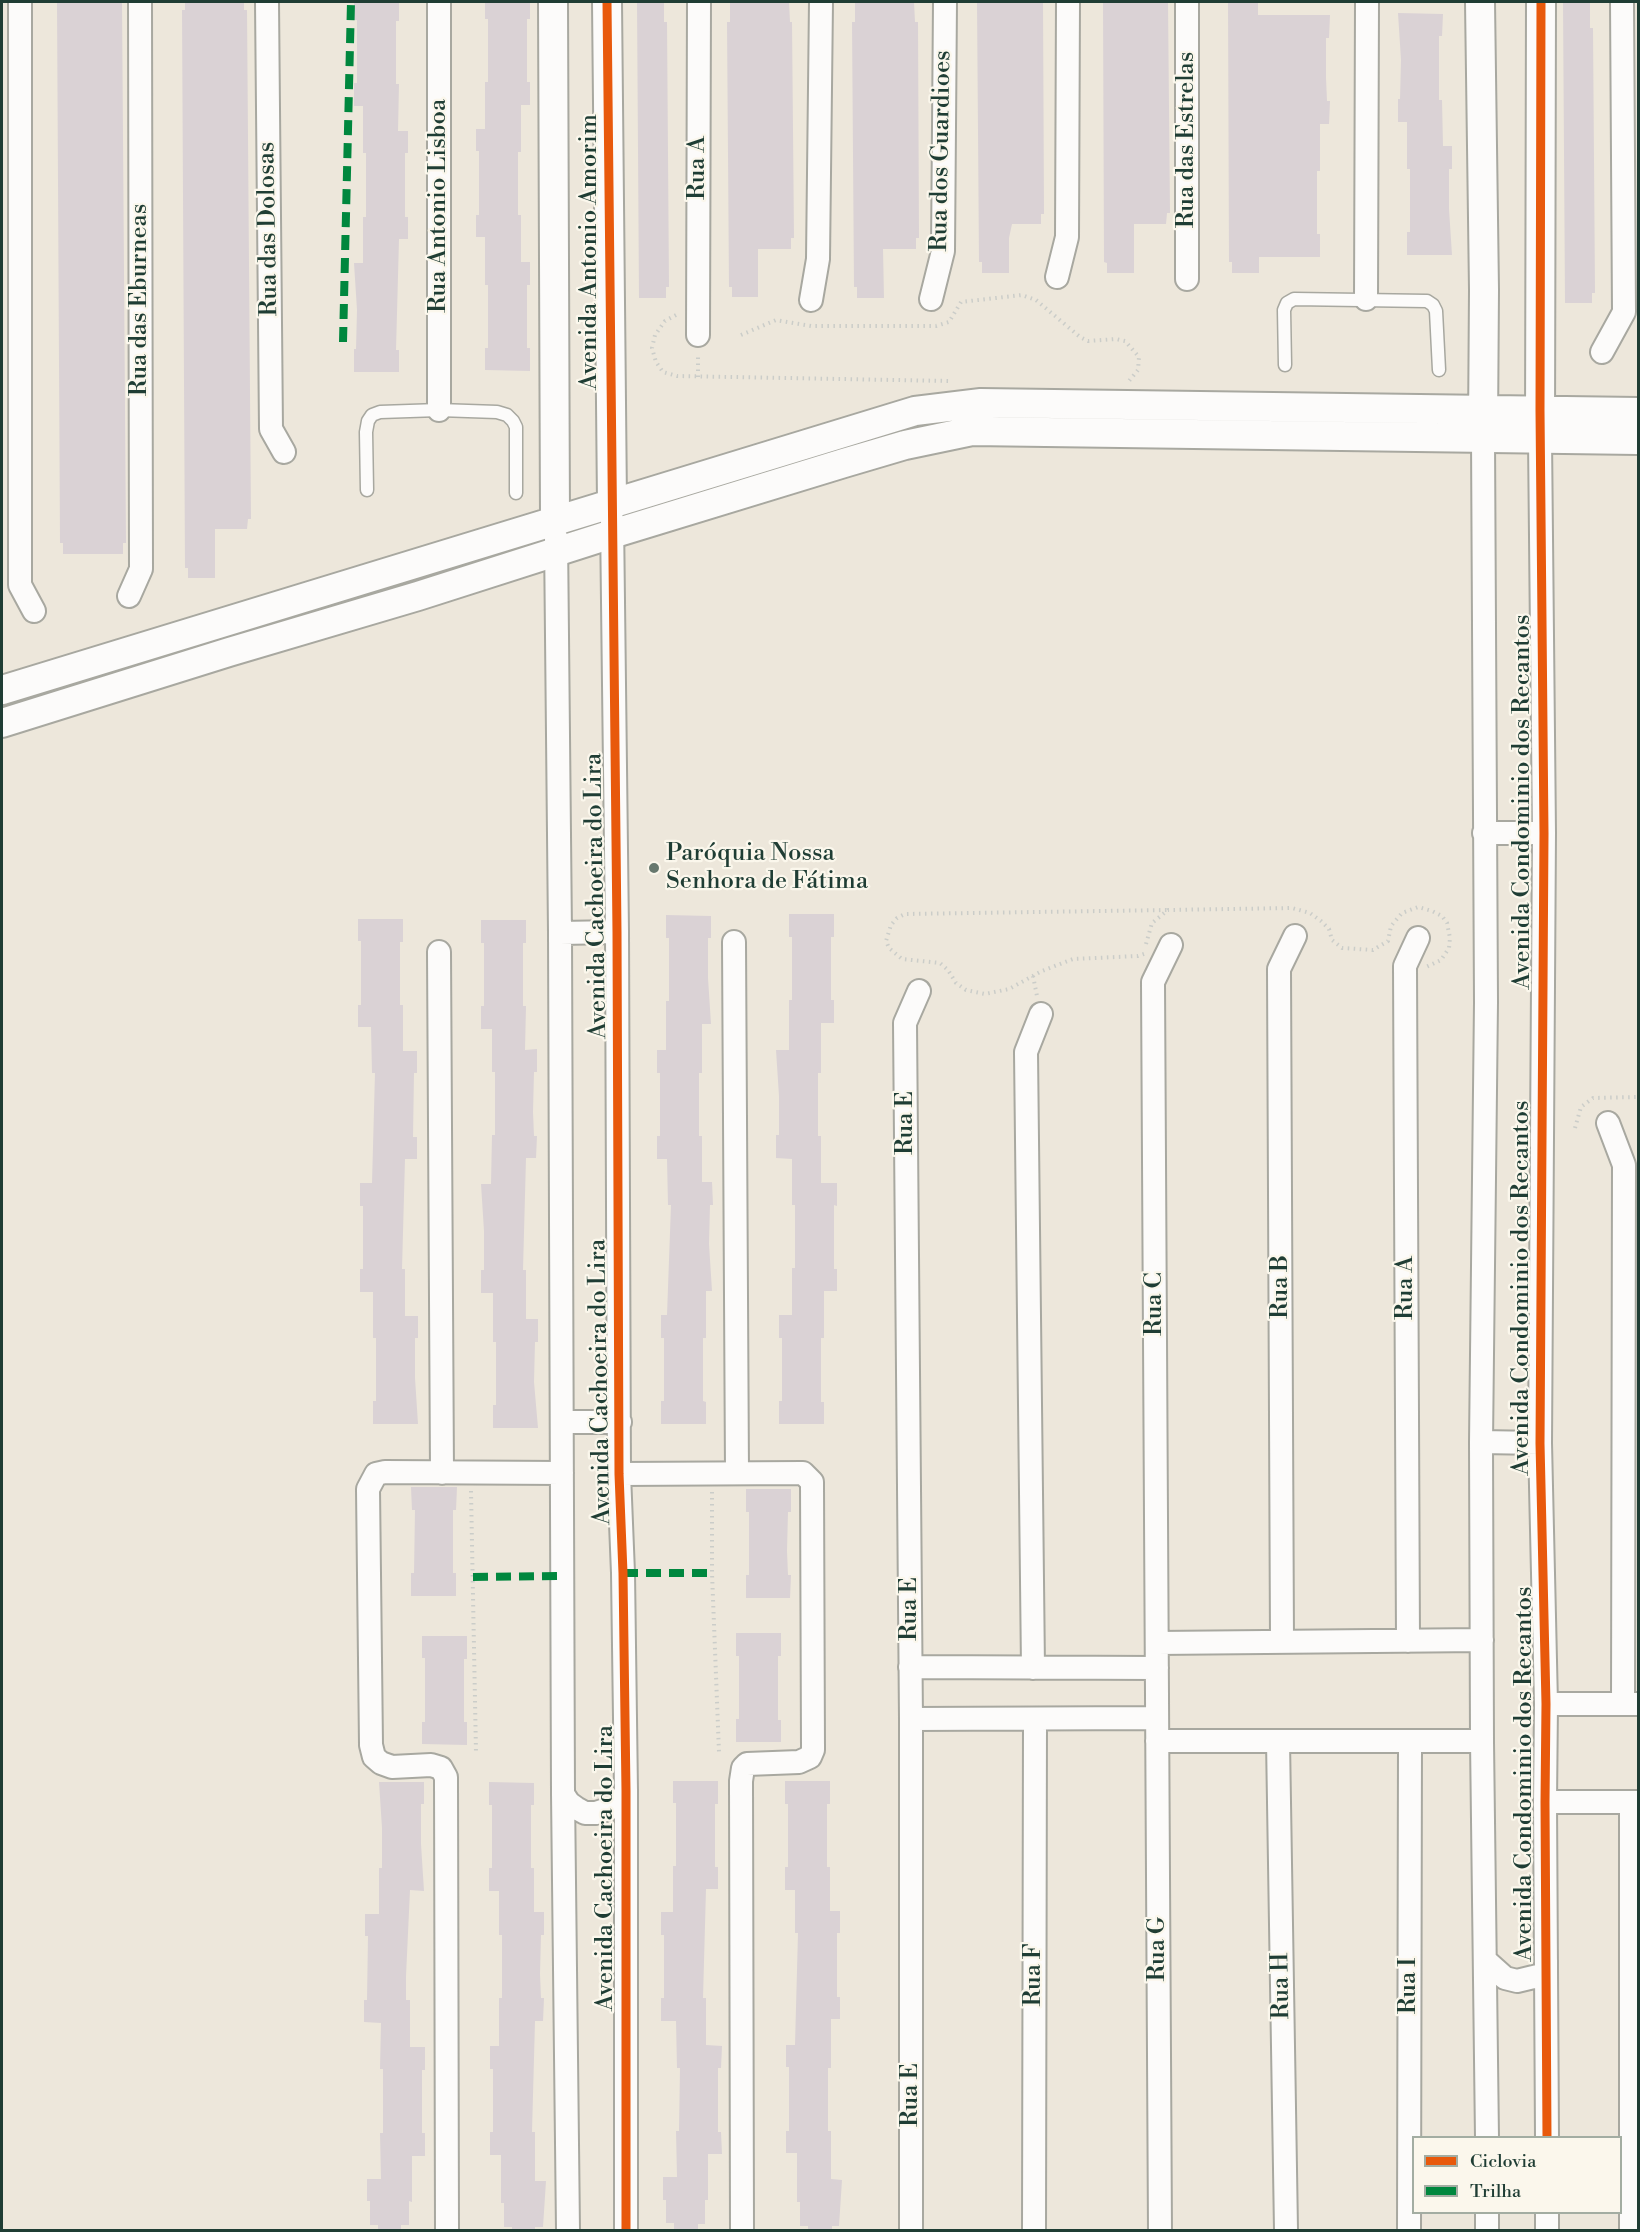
<!DOCTYPE html>
<html>
<head>
<meta charset="utf-8">
<style>
  body { margin:0 }
  #map { position:relative; width:1640px; height:2232px; overflow:hidden; background:#ede7db; font-family:"Libre Bodoni",serif }
  canvas { display:block }
  .frame { position:absolute; inset:0; border:3px solid #1f3d34; pointer-events:none }
  .legend { position:absolute; left:1412px; top:2136px; width:210px; height:78px; box-sizing:border-box; background:#fbf7ec; border:2px solid #a3ada2; margin:0; padding:8px 10px; list-style:none; font-size:18px; color:#1f3d34 }
  .legend li { display:flex; align-items:center; gap:12px; height:30px }
  .legend b { width:30px; border:2px solid #a3ada2 }
</style>
</head>
<body>
<div id="map">
<canvas width="1640" height="2232"></canvas>
<div class="frame"></div>
<ul class="legend">
<li><b style="height:8px;background:#e8590c"></b>Ciclovia</li>
<li><b style="height:8px;background:#00873e"></b>Trilha</li>
</ul>
</div>
<script>
const ctx = document.querySelector('canvas').getContext('2d');
ctx.lineJoin = 'round';
function fill(path, color) { ctx.fillStyle = color; ctx.fill(path, 'evenodd'); }
const poly = rows => new Path2D(rows.map(r => 'M' + r).join(''));
function strokePath(path, color, width, dash) { ctx.strokeStyle = color; ctx.lineWidth = width; ctx.lineCap = dash ? 'butt' : 'round'; ctx.setLineDash(dash || []); ctx.stroke(path); }
function label(font, color, halo, rows, align = 'center') {
  ctx.font = font + ' "Libre Bodoni",serif'; ctx.lineWidth = 4.5; ctx.setLineDash([]); ctx.textBaseline = 'middle'; ctx.strokeStyle = halo; ctx.fillStyle = color; for (const [text, x, y, turn = 0] of rows) {
    ctx.save(); ctx.translate(x, y); ctx.rotate((+turn || 0) * Math.PI / 180); ctx.textAlign = isNaN(turn) ? turn : align; if (halo) ctx.strokeText(text, 0, 0); ctx.fillText(text, 0, 0); ctx.restore();
  }
}
fill(poly([
  [57,2,122,2,126,543,123,543,123,554,63,554,63,543,60,543],
  [185,2,244,2,244,10,247,10,251,519,248,519,247,529,215,529,215,578,188,578,188,568,185,568,182,10,185,10],
  [354,2,399,2,399,21,396,21,396,84,399,84,398,131,408,131,408,153,405,153,405,217,408,217,408,239,399,239,396,350,399,350,399,372,354,372,354,349,356,349,357,310,354,263,363,263,363,217,366,217,366,153,363,153,363,106,354,106,354,83,357,83,357,20,354,20],
  [485,2,530,2,530,19,527,19,527,82,530,82,530,105,521,105,521,152,518,152,518,215,521,215,521,262,530,262,530,285,527,285,527,348,530,348,530,371,485,370,485,348,488,348,488,285,485,285,485,237,476,237,476,215,479,215,479,151,476,151,476,129,485,129,485,82,488,82,488,19,485,19],
  [637,2,664,2,664,22,667,22,669,287,666,287,666,298,639,298],
  [730,2,789,2,790,22,792,22,794,238,791,238,791,249,758,249,758,297,732,297,732,287,729,287,727,22,730,22],
  [855,2,914,2,915,22,918,22,919,238,916,238,916,249,883,249,884,298,857,298,857,287,854,287,852,22,855,22],
  [977,2,1043,2,1044,214,1041,214,1041,224,1012,224,1009,238,1009,273,982,273,982,262,979,262],
  [1103,2,1168,2,1170,213,1167,213,1166,224,1134,224,1134,273,1107,273,1107,263,1104,262],
  [1228,2,1258,2,1258,15,1330,15,1329,38,1326,38,1326,78,1327,101,1330,101,1329,124,1320,124,1320,171,1317,171,1317,234,1320,234,1320,257,1259,257,1259,273,1232,273,1232,262,1229,262],
  [1563,2,1590,2,1590,28,1593,28,1595,293,1592,293,1592,303,1565,303],
  [1398,13,1443,14,1442,36,1439,36,1439,100,1442,100,1443,146,1452,146,1452,169,1449,169,1449,209,1452,255,1407,255,1407,232,1410,232,1410,169,1407,169,1407,122,1398,122,1398,99,1400,99,1401,60],
  [789,914,834,914,834,937,831,937,831,1000,834,1000,834,1023,821,1023,821,1073,818,1073,818,1136,821,1136,821,1183,837,1183,837,1206,834,1205,834,1269,837,1269,837,1291,824,1291,824,1338,821,1338,821,1402,824,1402,824,1424,779,1424,779,1401,782,1401,782,1338,779,1338,779,1315,792,1315,792,1268,795,1268,795,1205,792,1205,792,1159,776,1158,776,1135,779,1135,779,1096,776,1050,789,1050,789,1000,792,1000,792,937,789,937],
  [666,915,711,916,711,938,708,938,708,978,711,1024,702,1024,702,1073,699,1073,699,1136,702,1136,702,1182,712,1182,713,1205,710,1205,709,1244,712,1291,706,1291,706,1338,703,1338,703,1401,706,1402,706,1424,661,1424,661,1401,664,1401,664,1338,661,1338,661,1315,667,1315,671,1205,668,1205,667,1159,657,1159,657,1136,660,1136,660,1073,657,1073,657,1050,666,1050,666,1001,669,1001,669,938,666,938],
  [358,919,403,919,403,942,400,942,400,1005,403,1005,403,1051,417,1051,417,1073,414,1073,413,1137,417,1137,417,1159,405,1159,402,1269,405,1269,405,1316,418,1316,418,1338,415,1338,415,1378,418,1424,373,1424,373,1401,376,1401,376,1338,373,1338,373,1292,360,1292,360,1269,363,1269,363,1206,360,1206,360,1183,372,1183,375,1073,372,1073,371,1027,358,1027,358,1005,361,1005,361,941,358,941],
  [481,920,526,920,526,943,523,943,523,1006,526,1006,525,1050,537,1049,537,1072,534,1072,533,1112,534,1136,537,1136,536,1158,526,1158,523,1270,526,1270,526,1319,538,1319,538,1342,535,1342,534,1382,538,1428,493,1428,493,1405,496,1405,496,1342,493,1342,493,1293,481,1293,481,1270,484,1270,484,1231,481,1184,491,1184,492,1135,495,1135,495,1072,492,1072,492,1029,481,1029,481,1006,484,1006,484,943,481,943],
  [411,1487,457,1487,456,1510,453,1510,453,1573,456,1573,456,1596,411,1596,411,1573,414,1573,415,1510,412,1510],
  [746,1489,791,1489,791,1512,788,1512,787,1551,788,1575,791,1575,790,1598,746,1598,746,1575,749,1575,749,1512,746,1512],
  [736,1633,781,1633,781,1656,778,1656,778,1720,781,1720,781,1742,736,1742,736,1719,739,1719,739,1656,736,1656],
  [422,1636,467,1636,467,1659,464,1659,464,1722,467,1722,467,1745,422,1744,422,1722,425,1722,425,1658,422,1658],
  [673,1781,718,1781,718,1804,715,1804,715,1867,718,1867,718,1889,706,1889,703,1998,706,1998,706,2045,722,2046,721,2068,718,2068,718,2132,721,2132,722,2154,708,2154,708,2200,705,2200,705,2224,698,2224,698,2229,693,2229,693,2230,674,2230,674,2223,666,2223,666,2200,663,2200,663,2177,677,2177,676,2131,679,2131,680,2068,677,2068,676,2021,661,2021,661,1998,664,1998,664,1935,661,1935,661,1912,673,1912,673,1866,676,1866,676,1803,673,1803],
  [785,1781,830,1781,830,1804,827,1804,827,1867,830,1867,830,1911,840,1911,840,1933,837,1933,837,1997,840,1997,840,2019,831,2019,831,2068,828,2068,828,2131,831,2131,831,2179,842,2180,839,2226,832,2226,832,2230,808,2230,808,2226,800,2226,800,2202,797,2202,797,2153,786,2153,786,2131,789,2131,789,2067,786,2067,786,2045,795,2045,798,1933,795,1933,795,1890,785,1890,785,1867,788,1867,788,1804,785,1804],
  [379,1782,424,1782,424,1804,421,1804,421,1844,424,1891,410,1890,406,1976,406,2000,410,2000,410,2047,425,2047,425,2070,422,2070,422,2133,425,2133,425,2156,412,2156,412,2202,409,2201,409,2225,401,2225,401,2230,378,2230,378,2225,370,2225,370,2201,367,2201,367,2179,381,2179,380,2133,383,2133,383,2069,380,2069,381,2023,364,2022,364,2000,367,2000,368,1936,365,1936,365,1914,379,1914,379,1868,382,1868,382,1828],
  [489,1782,534,1783,534,1805,531,1805,531,1868,534,1868,534,1912,544,1912,544,1935,541,1935,540,1974,541,1998,544,1998,543,2021,535,2021,532,2132,535,2132,535,2181,546,2181,543,2227,535,2227,535,2230,512,2230,512,2227,504,2227,504,2203,501,2203,501,2155,490,2155,490,2132,493,2132,493,2069,490,2069,490,2046,499,2046,499,1998,502,1998,502,1935,499,1935,499,1891,489,1891,489,1868,492,1868,492,1805,489,1805]
]), '#dad2d5');
const service = poly([
  [1285,365,1284,310,1287,303,1294,299,1427,301,1433,305,1436,311,1439,370],
  [367,490,366,432,368,421,372,415,380,412,439,410,497,412,507,415,513,421,516,427,516,493]
]);
const minor = poly([
  [20,2,20,585,34,611],
  [267,2,271,429,284,452],
  [439,2,439,410],
  [1187,2,1187,279],
  [1057,277,1067,237,1068,2],
  [931,299,943,251,945,2],
  [1366,299,1367,2],
  [811,300,818,259,821,2],
  [698,335,699,2],
  [1602,352,1624,312,1622,2],
  [1483,438,1486,1002,1481,1442,1482,1741,1487,2138],
  [1540,438,1544,833,1540,1443,1546,1704,1545,1802,1547,2138],
  [612,519,617,932,619,1474,623,1573,626,1791,626,2230],
  [556,537,560,933,563,1794,568,2230],
  [129,596,141,569,140,2],
  [1484,833,1544,833],
  [560,933,617,932],
  [734,942,737,1473],
  [439,952,442,1473],
  [1608,1123,1624,1165,1623,1704],
  [563,1422,620,1422],
  [1481,1442,1540,1443],
  [619,1474,803,1473,812,1482,813,1750,810,1757,799,1762,747,1764,743,1768,741,1781,742,2230],
  [1408,1641,1405,966,1418,938],
  [1282,1642,1279,969,1295,936],
  [1157,1643,1482,1640],
  [910,1667,1157,1668],
  [1033,1668,1026,1052,1041,1014],
  [1546,1704,1638,1704],
  [911,1719,1157,1718],
  [1157,1741,1482,1741],
  [1278,1741,1286,2230],
  [563,1794,569,1803,576,1808,585,1813,596,1813,614,1807,621,1801,626,1791],
  [1545,1802,1638,1802],
  [1631,1802,1631,2230],
  [1486,1961,1505,1978,1517,1981,1546,1974,1546,1960],
  [1487,2212,1487,2230],
  [1547,2212,1547,2230],
  [447,2230,446,1777,441,1768,431,1765,392,1767,381,1763,374,1757,371,1745,368,1489,376,1474,385,1472,562,1473],
  [911,2230,911,1719,905,1023,919,991],
  [1034,2230,1035,1719],
  [1160,2230,1153,982,1171,945],
  [1409,2230,1410,1741]
]);
const tertiary = poly([
  [553,2,555,520],
  [607,2,612,503],
  [1480,2,1484,290,1483,428],
  [1540,427,1541,2],
  [2,690,915,411,981,403,1638,412],
  [2,723,229,652,418,596,612,534,844,463,905,445,972,431,1638,440]
]);
strokePath(service, '#a8a8a0', 15);
strokePath(minor, '#a8a8a0', 26);
strokePath(tertiary, '#a8a8a0', 32);
strokePath(poly([
  [676,315,665,321,655,335,652,348,656,362,663,372,677,376,949,381],
  [741,335,776,320,811,326,936,326,949,322,961,302,1022,295,1036,300,1080,337,1088,341,1116,339,1125,341,1139,357,1138,370,1129,381],
  [698,377,698,353],
  [1146,944,1152,923,1168,910,1292,908,1310,913,1321,921,1329,929,1332,940,1342,948,1373,950,1388,941,1391,926,1402,913,1418,907,1432,911,1442,916,1447,923,1450,938,1449,948,1441,960,1426,967],
  [1144,954,1138,956,1073,959,1042,971,1009,989,985,994,966,990,956,983,948,970,940,963,902,959,889,948,886,941,891,925,897,918,905,914,1168,910],
  [1033,976,1037,996],
  [1575,1128,1581,1107,1593,1098,1638,1097],
  [471,1491,476,1753],
  [712,1492,712,1573,719,1752]
]), '#cbcdc9', 4, [1.5, 4.5]);
strokePath(service, '#fcfbfa', 12);
strokePath(minor, '#fcfbfa', 22);
strokePath(tertiary, '#fcfbfa', 28);
strokePath(poly([
  [343,342,351,2],
  [623,1573,712,1573],
  [473,1577,564,1576]
]), '#00873e', 8, [15, 8]);
strokePath(poly([
  [607,2,617,932,619,1474,623,1573,626,1791,626,2230],
  [1541,2,1540,410,1544,833,1540,1443,1546,1704,1545,1802,1547,2138]
]), '#e8590c', 9);
for (const [x, y, r, color] of [
  [654,868,6,"#67786e"]
]) { const dot = new Path2D(); dot.arc(x, y, r, 0, 2 * Math.PI); ctx.fillStyle = color; ctx.fill(dot); strokePath(dot, '#fbf7ec', 2); }
label('24px', '#1f3d34', '#fbf7ec', [
  ["Rua das Estrelas",1187,140,-90],
  ["Rua dos Guardioes",942,151,-89],
  ["Rua A",698,168,-90],
  ["Rua Antonio Lisboa",439,206,-90],
  ["Rua das Dolosas",269,229,-91],
  ["Avenida Antonio Amorim",590,252,-90],
  ["Rua das Eburneas",140,300,-90],
  ["Avenida Condominio dos Recantos",1523,802,-90],
  ["Avenida Cachoeira do Lira",597,896,-91],
  ["Rua E",906,1123,-90],
  ["Rua B",1281,1287,-90],
  ["Rua A",1406,1288,-90],
  ["Avenida Condominio dos Recantos",1522,1288,-90],
  ["Rua C",1155,1304,-90],
  ["Avenida Cachoeira do Lira",601,1382,-91],
  ["Rua E",910,1609,-90],
  ["Avenida Condominio dos Recantos",1525,1774,-90],
  ["Avenida Cachoeira do Lira",606,1868,-90],
  ["Rua G",1158,1949,-90],
  ["Rua F",1034,1975,-90],
  ["Rua H",1282,1986,-91],
  ["Rua I",1409,1986,-90],
  ["Rua E",911,2095,-90]
]);
label('24px', '#1f3d34', '#fbf7ec', [
  ["Paróquia Nossa",666,854],
  ["Senhora de Fátima",666,882]
], 'left');
</script>
</body>
</html>
